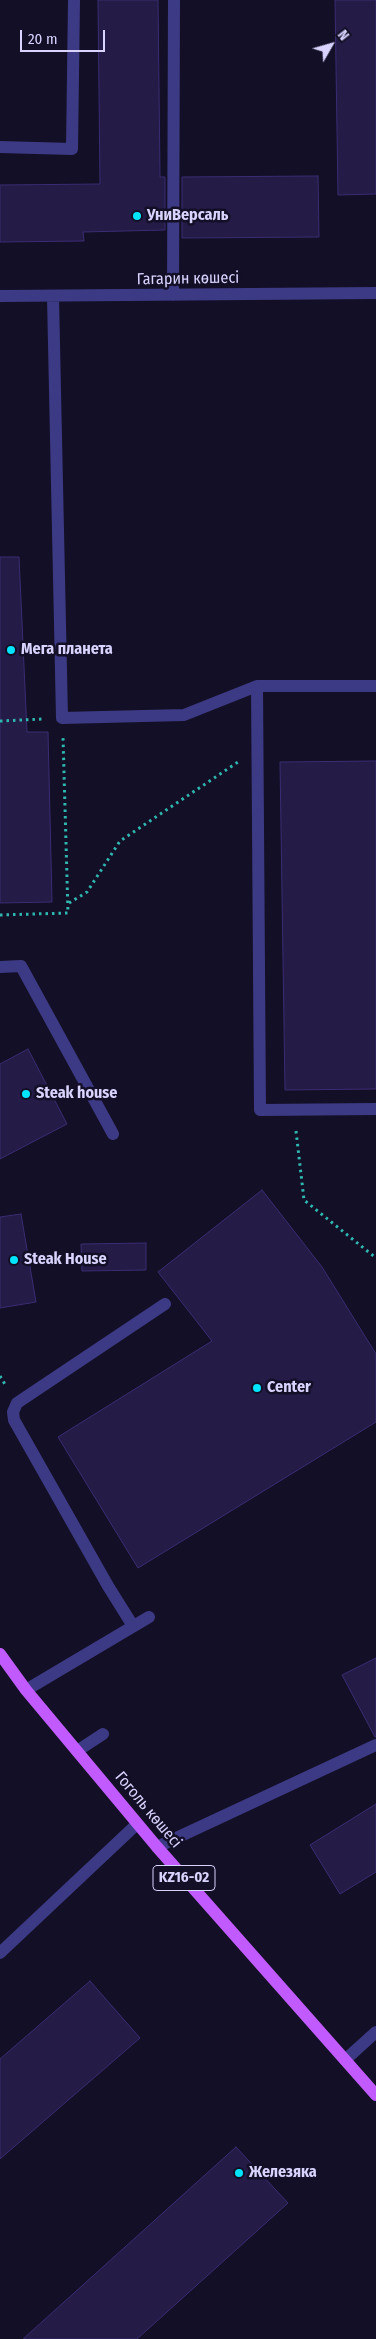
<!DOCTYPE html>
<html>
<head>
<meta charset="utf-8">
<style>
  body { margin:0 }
  #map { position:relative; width:376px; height:2339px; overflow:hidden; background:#130f26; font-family:"Fira Sans Condensed",sans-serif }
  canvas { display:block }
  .north { position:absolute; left:306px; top:20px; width:50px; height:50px; -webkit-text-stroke:4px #130f26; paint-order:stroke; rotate:52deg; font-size:14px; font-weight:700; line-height:20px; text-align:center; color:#d9d4ff }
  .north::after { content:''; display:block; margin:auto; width:18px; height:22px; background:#d9d4ff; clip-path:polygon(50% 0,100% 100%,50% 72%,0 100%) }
  .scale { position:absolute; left:20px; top:30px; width:85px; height:22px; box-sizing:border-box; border:2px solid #d9d4ff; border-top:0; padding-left:6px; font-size:15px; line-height:18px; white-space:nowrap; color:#d9d4ff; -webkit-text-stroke:4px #130f26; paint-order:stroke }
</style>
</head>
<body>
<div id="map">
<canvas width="376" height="2339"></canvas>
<div class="north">N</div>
<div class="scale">20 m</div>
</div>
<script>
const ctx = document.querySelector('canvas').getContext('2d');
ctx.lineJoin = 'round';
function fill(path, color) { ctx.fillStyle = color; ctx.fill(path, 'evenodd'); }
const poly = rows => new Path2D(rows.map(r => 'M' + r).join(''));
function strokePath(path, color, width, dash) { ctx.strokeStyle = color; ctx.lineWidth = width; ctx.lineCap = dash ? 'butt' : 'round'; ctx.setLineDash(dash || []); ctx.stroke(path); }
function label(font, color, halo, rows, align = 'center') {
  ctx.font = font + ' "Fira Sans Condensed",sans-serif'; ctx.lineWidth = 5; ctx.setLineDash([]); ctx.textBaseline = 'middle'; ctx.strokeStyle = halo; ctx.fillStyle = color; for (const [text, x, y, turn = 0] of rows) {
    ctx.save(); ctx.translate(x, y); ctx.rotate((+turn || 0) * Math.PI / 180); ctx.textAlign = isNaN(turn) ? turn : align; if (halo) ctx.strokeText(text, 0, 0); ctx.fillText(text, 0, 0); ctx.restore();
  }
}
const building = poly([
  [98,0,158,0,160,177,165,177,165,230,83,232,84,241,0,242,0,185,100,184,98,0],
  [335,0,376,0,376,194,338,195,335,0],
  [318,176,319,237,182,238,182,177,318,176],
  [0,557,19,557,27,732,48,732,52,902,0,903,0,557],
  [376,761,376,1089,285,1090,280,762,376,761],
  [28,1049,67,1124,0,1159,0,1064,28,1049],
  [262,1190,322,1267,376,1354,376,1422,138,1568,58,1437,212,1341,158,1272,262,1190],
  [21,1214,36,1302,0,1308,0,1217,21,1214],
  [146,1243,146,1270,82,1271,81,1244,146,1243],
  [376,1658,376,1737,375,1737,342,1675,376,1658],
  [376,1804,376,1872,340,1894,310,1845,376,1804],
  [90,1981,140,2038,0,2159,0,2059,90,1981],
  [236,2147,288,2203,137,2339,23,2339,236,2147]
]);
fill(building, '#241b47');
strokePath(building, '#3b2d73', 1);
strokePath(poly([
  [0,721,43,719],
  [69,903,87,892,120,841,238,762],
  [0,915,68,913,63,737],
  [296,1131,304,1200,376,1258],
  [0,1376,6,1386]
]), '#2fb8b0', 3, [2.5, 4]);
strokePath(poly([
  [0,147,72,149,74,0],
  [173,295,174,0],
  [0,296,376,293],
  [53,297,62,718,184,715,257,686],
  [376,686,257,686,260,1110,376,1109],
  [0,967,21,966,113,1134],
  [133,1626,108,1586,14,1420,13,1412,17,1403,165,1304],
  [26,1690,149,1617],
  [77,1751,103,1734],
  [157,1847,376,1745],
  [0,1953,137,1824],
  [345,2060,376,2032]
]), '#3d3a85', 12);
strokePath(poly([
  [0,1654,26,1690,157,1847,376,2095]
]), '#c25bff', 12);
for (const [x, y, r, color] of [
  [137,216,5,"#00e5ff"],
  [11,650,5,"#00e5ff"],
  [26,1094,5,"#00e5ff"],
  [14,1260,5,"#00e5ff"],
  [257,1388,5,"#00e5ff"],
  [239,2173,5,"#00e5ff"]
]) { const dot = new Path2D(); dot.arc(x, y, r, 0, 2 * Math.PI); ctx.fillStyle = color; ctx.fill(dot); strokePath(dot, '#130f26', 2); }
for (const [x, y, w] of [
  [184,1878,62]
]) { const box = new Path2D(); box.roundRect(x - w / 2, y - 12.5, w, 25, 4); ctx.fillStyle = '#130f26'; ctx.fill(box); strokePath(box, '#d9d4ff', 1); }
label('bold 15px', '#d9d4ff', null, [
  ["KZ16-02",184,1878]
]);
label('bold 16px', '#d9d4ff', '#130f26', [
  ["УниВерсаль",147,216],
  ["Мега планета",21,650],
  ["Steak house",36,1094],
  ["Steak House",24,1260],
  ["Center",267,1388],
  ["Железяка",249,2173]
], 'left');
label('16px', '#d9d4ff', '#130f26', [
  ["Гагарин көшесі",188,279,-1],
  ["Гоголь көшесі",148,1810,50]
]);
</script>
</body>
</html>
